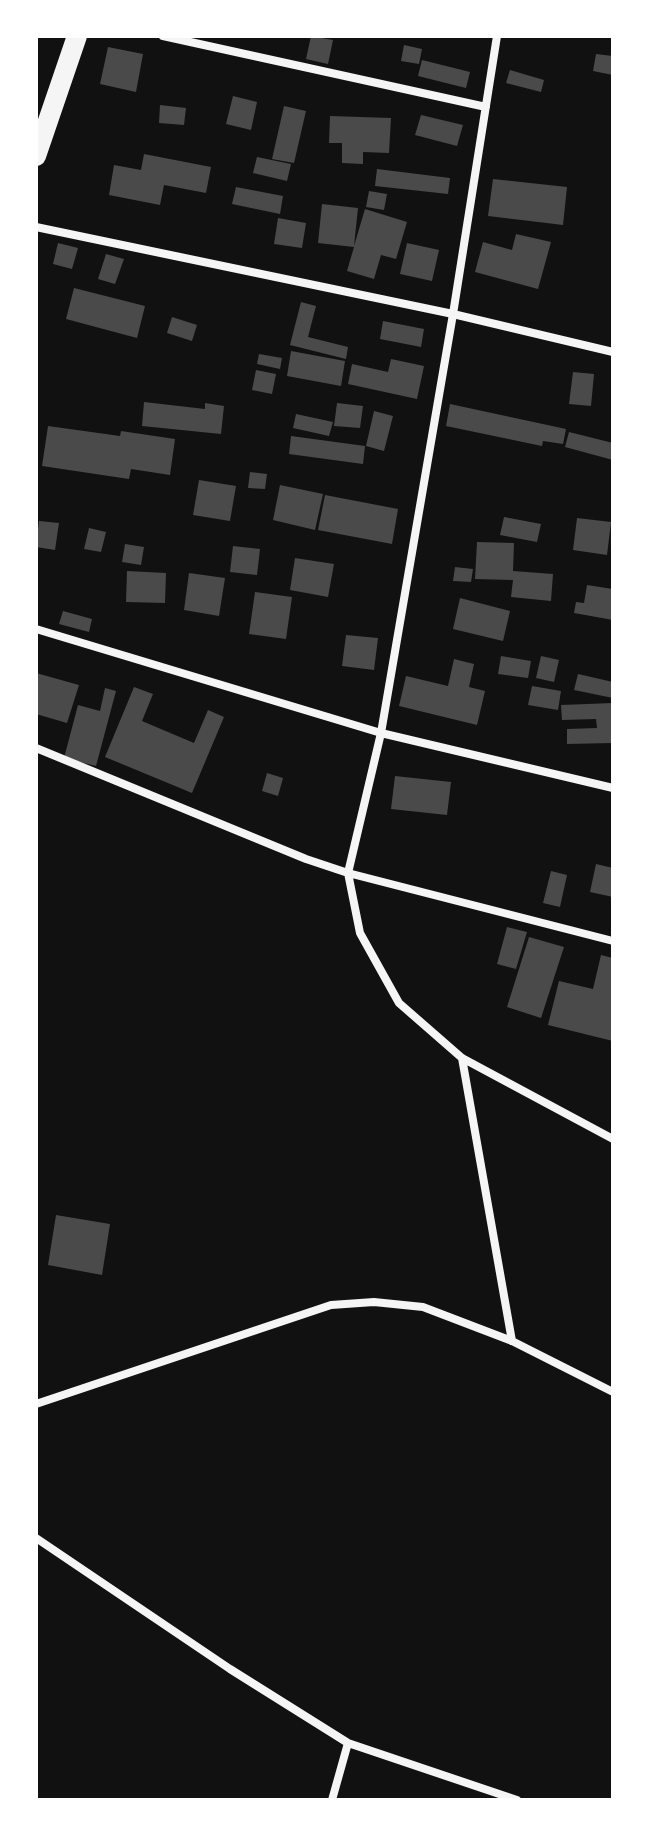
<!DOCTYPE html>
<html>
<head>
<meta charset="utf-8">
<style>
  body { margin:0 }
  #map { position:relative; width:649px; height:1836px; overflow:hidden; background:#111; font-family:"Golos Text",sans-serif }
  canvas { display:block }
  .frame { position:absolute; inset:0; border:38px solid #fff; pointer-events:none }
</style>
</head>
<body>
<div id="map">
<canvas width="649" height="1836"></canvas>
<div class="frame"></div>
</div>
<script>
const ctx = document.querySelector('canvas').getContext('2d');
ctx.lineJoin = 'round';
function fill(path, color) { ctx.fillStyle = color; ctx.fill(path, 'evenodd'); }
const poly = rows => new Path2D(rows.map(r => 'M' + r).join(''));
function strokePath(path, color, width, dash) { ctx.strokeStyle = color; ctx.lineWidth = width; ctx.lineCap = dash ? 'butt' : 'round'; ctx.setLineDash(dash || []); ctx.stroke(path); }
fill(poly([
  [311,36,333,40,328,64,306,59],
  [404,45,422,49,419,64,401,61],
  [108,47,143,54,136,92,100,84],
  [596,54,613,56,613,75,593,71],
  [422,60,470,72,466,88,418,76],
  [510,70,544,80,541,92,506,83],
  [233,96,257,102,251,130,226,124],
  [160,105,186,108,184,125,159,123],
  [284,106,306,111,294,163,272,159],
  [421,115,463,125,457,146,415,135],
  [330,116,391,118,389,153,363,152,363,164,342,163,342,143,329,143],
  [144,154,211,167,206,193,164,185,160,205,109,195,114,165,141,170],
  [257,157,291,164,287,181,253,173],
  [377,169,450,178,448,194,375,186],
  [493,179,567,187,563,225,488,216],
  [236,187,283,196,280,214,232,204],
  [369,191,387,194,384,210,366,207],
  [322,204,358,208,354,246,365,209,407,222,396,259,381,255,374,279,347,271,354,247,318,243],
  [278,218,306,223,302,248,274,244],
  [516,234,551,242,538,289,475,272,483,242,512,250],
  [58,243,78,248,72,269,53,264],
  [407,243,439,250,432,281,400,274],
  [106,254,124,259,115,284,98,279],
  [74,288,145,306,137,338,66,319],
  [301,302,316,306,308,337,348,347,346,359,290,345],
  [172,317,197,325,192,341,167,333],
  [383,321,424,329,421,347,380,339],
  [291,351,345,361,341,386,287,376],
  [259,354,282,358,280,369,257,364],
  [391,359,424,366,417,399,348,384,352,364,388,372],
  [256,370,276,374,272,394,252,390],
  [573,372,594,374,591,406,569,404],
  [144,402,205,409,205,403,224,406,221,434,142,426],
  [337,403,363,406,360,428,334,426],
  [450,404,566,429,563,444,543,441,542,446,446,426],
  [374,411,393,416,384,451,366,446],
  [296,414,333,422,329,436,293,428],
  [48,426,120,436,121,431,175,439,170,475,131,469,129,479,42,466],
  [569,432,613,443,613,460,565,447],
  [291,436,365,446,363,464,289,454],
  [250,472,267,474,265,489,248,488],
  [199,480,236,486,230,521,193,515],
  [280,485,323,494,315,530,273,520],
  [325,495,398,509,392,544,318,530],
  [504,517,541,524,537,542,500,535],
  [577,518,611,522,607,555,573,550],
  [39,521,59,523,55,550,36,547],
  [89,528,106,532,101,552,84,549],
  [477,542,514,543,513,571,553,574,551,601,511,597,513,580,475,579],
  [125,544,144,547,141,565,122,562],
  [233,546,260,549,257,575,230,572],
  [295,558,334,564,328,597,290,590],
  [455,567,473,569,471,582,453,581],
  [127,571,166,573,165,603,126,602],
  [189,573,225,578,219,616,184,610],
  [587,585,613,589,613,620,574,613,576,602,584,603],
  [255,592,292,597,286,639,249,634],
  [460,598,510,611,503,641,453,629],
  [63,611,92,619,89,632,59,624],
  [346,635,378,638,374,670,342,666],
  [501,656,531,661,528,678,498,674],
  [541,656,559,660,554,682,536,678],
  [454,659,474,664,469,687,485,691,477,725,399,706,406,676,448,686],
  [36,673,79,685,67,723,36,714],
  [578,674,613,682,613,698,574,690],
  [532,686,561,691,558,710,528,705],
  [134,687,153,694,142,721,194,743,208,710,224,717,192,793,105,757],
  [105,688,116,691,96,766,64,758,78,705,100,711],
  [613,703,613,743,567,744,567,729,597,728,596,719,562,720,561,705],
  [267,773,283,778,278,796,262,791],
  [395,776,451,782,447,815,391,809],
  [596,864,613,868,613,897,590,892],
  [551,871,567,875,560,907,543,903],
  [507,927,527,932,516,969,497,964],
  [529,937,564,947,541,1018,507,1007],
  [601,955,613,958,613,1041,548,1025,559,981,593,989],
  [56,1215,110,1224,102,1275,48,1265]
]), '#4a4a4a');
strokePath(poly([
  [163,36,486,107],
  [497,36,453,314,381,733,348,873,360,933,399,1003,462,1058,613,1139],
  [36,227,453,314,613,352],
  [36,629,381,733,613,788],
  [36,748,306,859,348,873,613,941],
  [462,1058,512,1341],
  [36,1404,331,1305,374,1302,423,1307,512,1341,613,1392],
  [36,1538,230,1669,348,1743,517,1800],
  [332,1800,348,1743]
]), '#f5f5f5', 8);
strokePath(poly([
  [36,156,77,36]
]), '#f5f5f5', 20);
</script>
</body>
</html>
